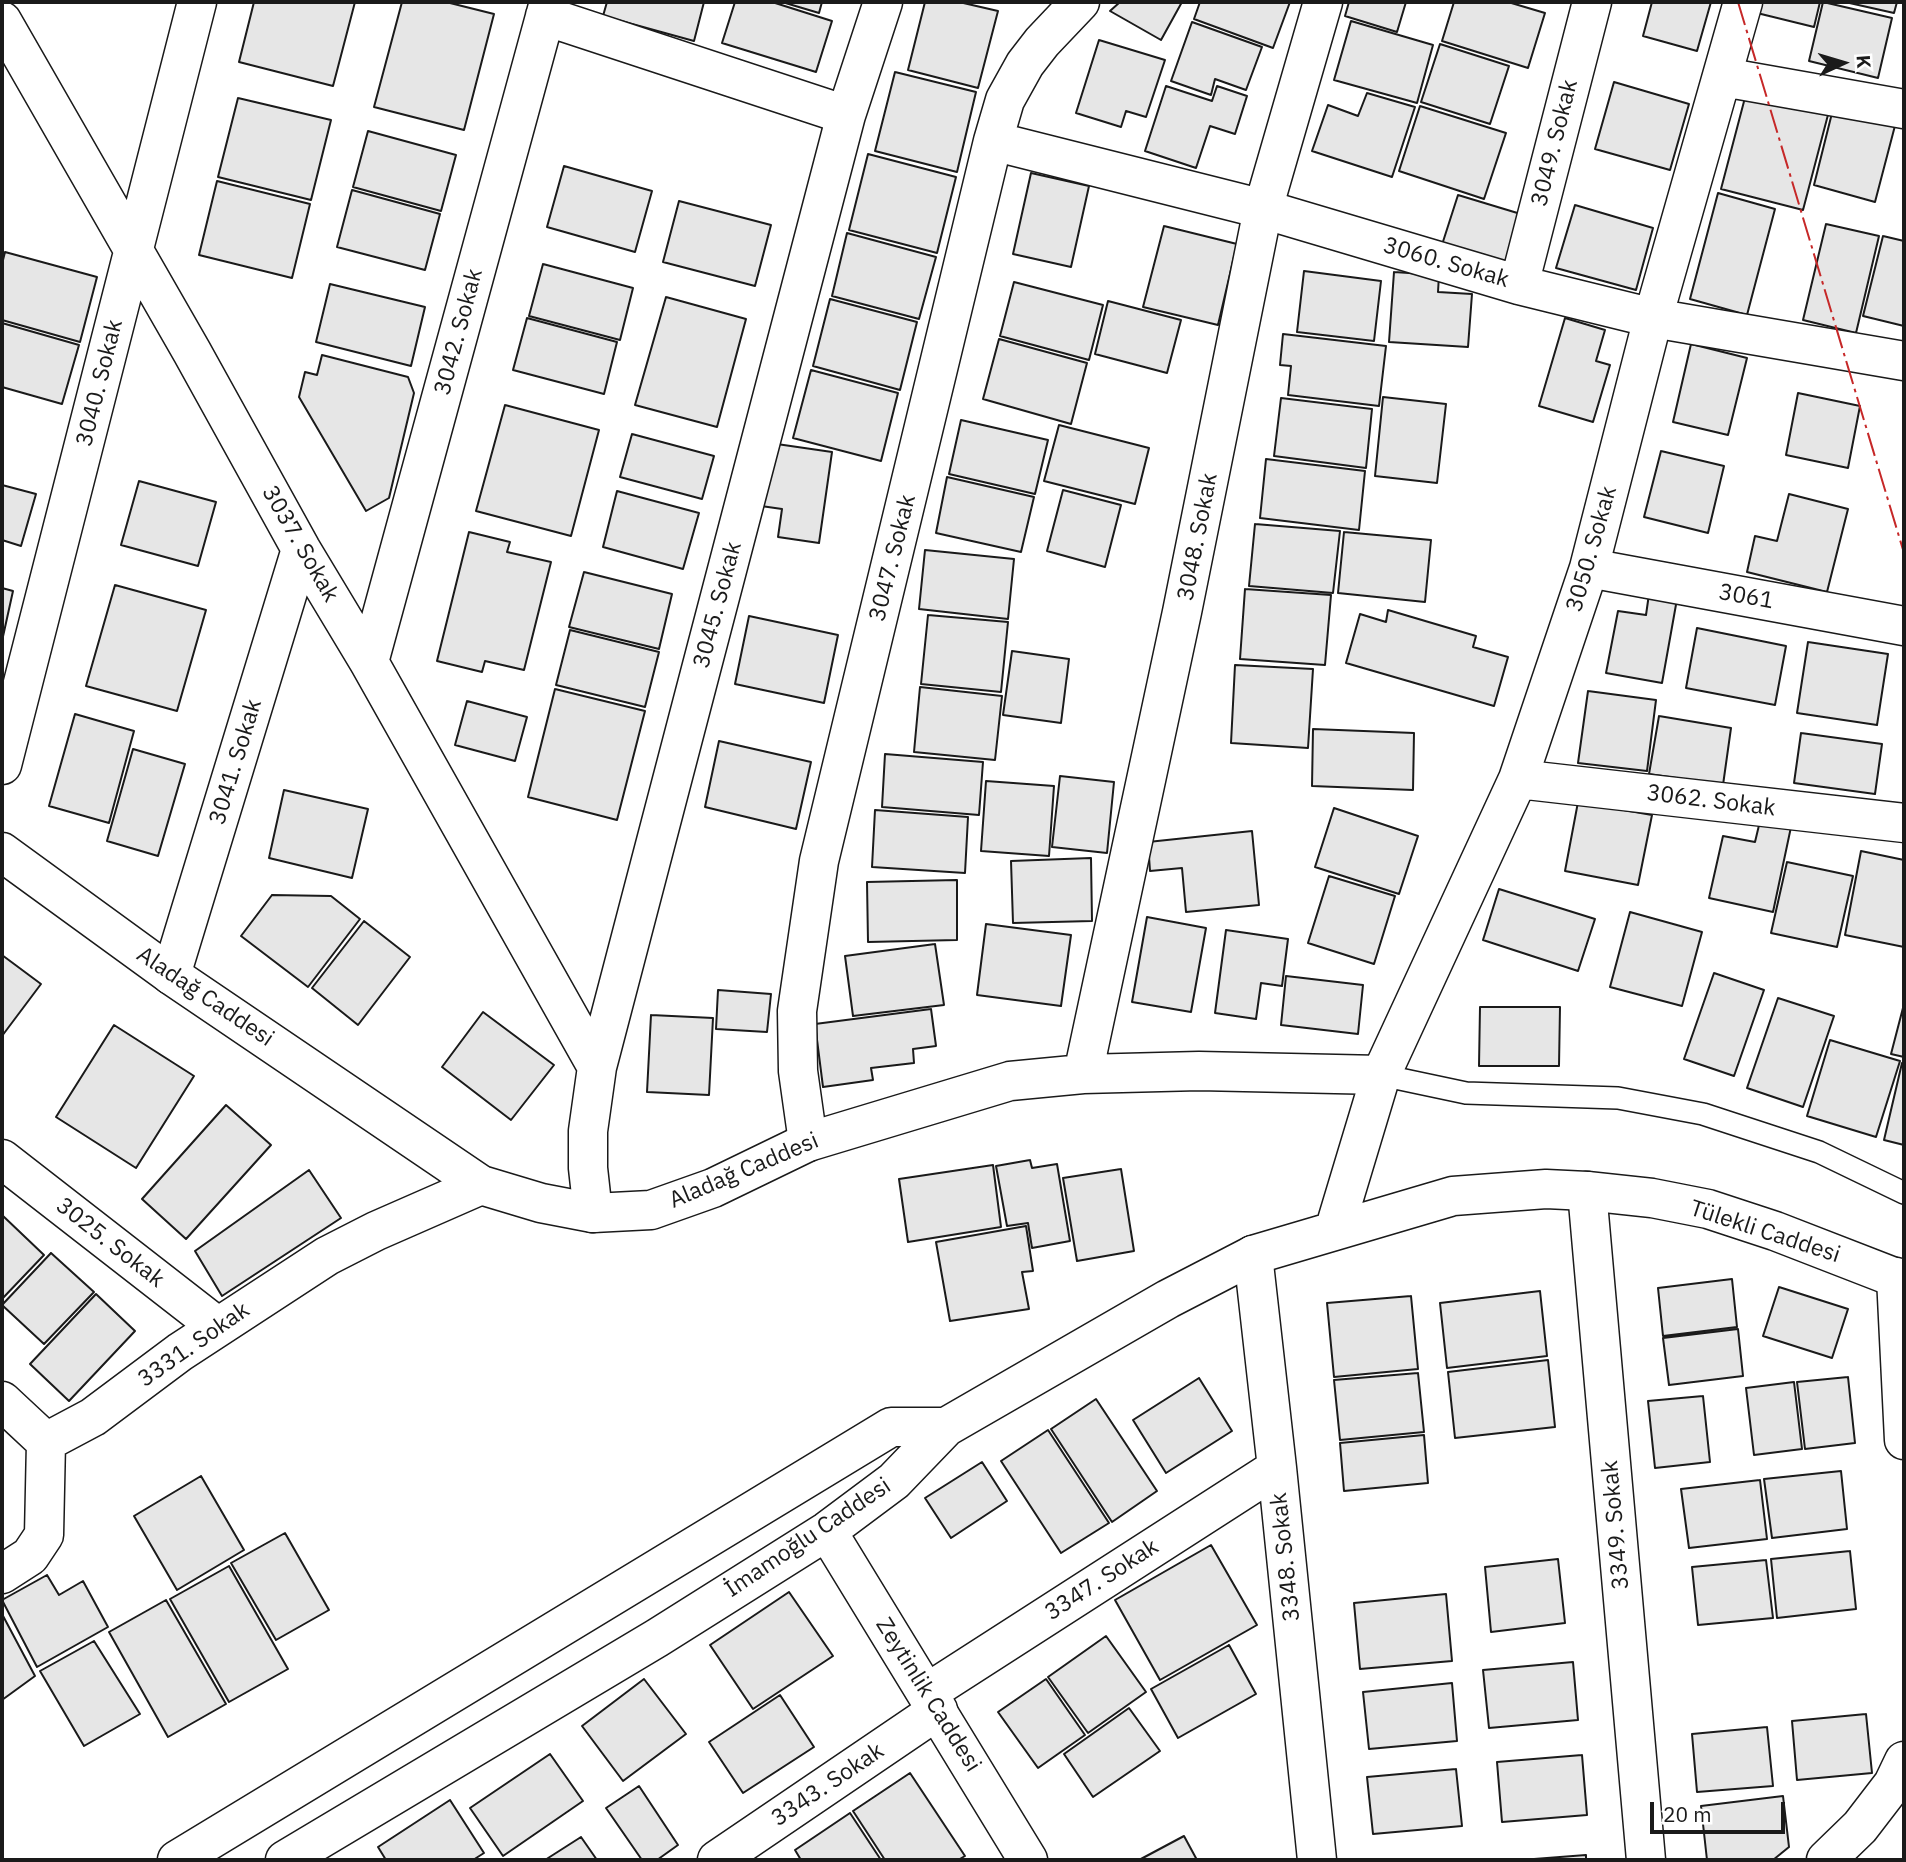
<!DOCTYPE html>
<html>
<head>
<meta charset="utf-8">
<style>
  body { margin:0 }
  #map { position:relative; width:1906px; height:1862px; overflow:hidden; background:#fff; font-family:"IBM Plex Sans",sans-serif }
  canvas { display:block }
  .frame { position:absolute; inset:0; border:4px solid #1a1a1a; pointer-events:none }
  .north { position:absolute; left:1808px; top:28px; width:70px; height:70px; -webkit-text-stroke:5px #fff; paint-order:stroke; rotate:86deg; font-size:19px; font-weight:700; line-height:28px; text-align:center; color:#1a1a1a }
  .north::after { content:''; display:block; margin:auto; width:24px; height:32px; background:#1a1a1a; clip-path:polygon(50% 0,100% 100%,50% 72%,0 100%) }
  .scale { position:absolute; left:1650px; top:1802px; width:135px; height:32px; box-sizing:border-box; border:4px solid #1a1a1a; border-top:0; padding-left:9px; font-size:21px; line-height:24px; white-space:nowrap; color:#1a1a1a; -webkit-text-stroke:5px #fff; paint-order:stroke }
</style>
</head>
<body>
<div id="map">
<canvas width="1906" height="1862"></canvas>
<div class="frame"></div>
<div class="north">K</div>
<div class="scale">20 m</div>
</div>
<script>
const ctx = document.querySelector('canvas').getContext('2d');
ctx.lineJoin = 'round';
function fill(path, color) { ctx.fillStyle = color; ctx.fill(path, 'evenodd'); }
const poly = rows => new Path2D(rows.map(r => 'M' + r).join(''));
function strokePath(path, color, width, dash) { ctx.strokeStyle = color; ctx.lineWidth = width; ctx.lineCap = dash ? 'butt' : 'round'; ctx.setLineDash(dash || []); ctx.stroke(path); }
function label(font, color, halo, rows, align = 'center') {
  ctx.font = font + ' "IBM Plex Sans",sans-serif'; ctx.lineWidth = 5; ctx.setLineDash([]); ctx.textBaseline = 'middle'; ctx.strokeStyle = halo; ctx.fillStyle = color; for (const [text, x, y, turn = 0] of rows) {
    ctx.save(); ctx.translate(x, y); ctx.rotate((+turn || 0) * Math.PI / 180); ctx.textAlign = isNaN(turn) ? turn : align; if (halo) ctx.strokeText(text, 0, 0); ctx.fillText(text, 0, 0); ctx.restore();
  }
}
const building = poly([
  [254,2,355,2,333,86,239,62,254,2],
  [402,2,446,2,494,14,464,130,374,107,402,2],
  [607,2,704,2,694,41,603,16,607,2],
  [735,2,772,2,832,21,816,72,722,43,735,2],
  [782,2,822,2,819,13,782,2],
  [925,2,959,2,998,11,978,88,908,70,925,2],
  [1120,2,1182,2,1161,40,1110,11,1120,2],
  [1200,2,1290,2,1273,48,1194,19,1200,2],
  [1349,2,1406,2,1397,32,1345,16,1349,2],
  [1454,2,1508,2,1545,13,1528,68,1442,41,1454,2],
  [1652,2,1711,2,1697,51,1643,36,1652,2],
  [1760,2,1820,2,1814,27,1757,13,1760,2],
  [1823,2,1892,18,1878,78,1809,61,1823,2],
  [1845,2,1897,2,1894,13,1845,2],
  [1351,21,1433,45,1417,103,1334,80,1351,21],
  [1192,22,1262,47,1246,90,1215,79,1211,95,1171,81,1192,22],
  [1099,40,1165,60,1146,117,1126,111,1121,127,1076,113,1099,40],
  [1440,44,1509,66,1490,124,1421,102,1440,44],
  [895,72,976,92,957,172,875,151,895,72],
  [1614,82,1689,104,1670,170,1595,149,1614,82],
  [1166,86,1212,101,1217,86,1247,96,1235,134,1210,126,1196,168,1145,151,1166,86],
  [1747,90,1829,111,1803,210,1721,189,1747,90],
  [1367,93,1415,107,1392,177,1312,151,1328,105,1358,116,1367,93],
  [238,98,331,120,311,200,218,177,238,98],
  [1835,101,1897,118,1875,202,1814,185,1835,101],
  [1420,106,1506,133,1484,199,1399,171,1420,106],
  [368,131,456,155,441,211,353,187,368,131],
  [868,154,956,177,937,253,849,230,868,154],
  [564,166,652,191,635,252,547,227,564,166],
  [1031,173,1089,186,1071,267,1013,254,1031,173],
  [217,181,310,204,292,278,199,255,217,181],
  [352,190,440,214,425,270,337,247,352,190],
  [1718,193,1775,209,1747,315,1690,299,1718,193],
  [1458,195,1524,215,1507,270,1440,251,1458,195],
  [679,201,771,225,755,286,663,262,679,201],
  [1575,205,1653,228,1636,290,1556,268,1575,205],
  [1826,224,1879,236,1856,333,1803,320,1826,224],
  [1164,226,1237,244,1218,325,1143,307,1164,226],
  [847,233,936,257,919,319,832,296,847,233],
  [1883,236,1904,241,1904,326,1863,316,1883,236],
  [5,252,97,277,80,342,2,320,2,264,5,252],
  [543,264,633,288,620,340,529,316,543,264],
  [1304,271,1381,281,1374,341,1297,332,1304,271],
  [1394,272,1439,275,1438,292,1472,294,1468,347,1389,342,1394,272],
  [1014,282,1103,305,1089,360,1000,336,1014,282],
  [330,284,425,307,411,366,316,342,330,284],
  [666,297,746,319,717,427,635,405,666,297],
  [830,299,917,322,900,390,813,366,830,299],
  [1108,301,1181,320,1167,373,1095,354,1108,301],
  [527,318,617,342,604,394,513,370,527,318],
  [1565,318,1605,330,1596,361,1610,365,1593,422,1539,406,1565,318],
  [2,323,79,345,62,404,2,387,2,323],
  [1283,334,1386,346,1379,406,1288,395,1291,366,1280,365,1283,334],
  [999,339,1087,363,1071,424,983,399,999,339],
  [1691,344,1747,358,1728,435,1673,422,1691,344],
  [322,355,408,377,414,393,389,498,366,511,299,397,305,372,317,375,322,355],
  [811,370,898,393,881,461,793,438,811,370],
  [1798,393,1860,406,1848,468,1786,455,1798,393],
  [1383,397,1446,404,1437,483,1375,476,1383,397],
  [1281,398,1372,409,1366,468,1274,456,1281,398],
  [505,405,599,430,571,536,476,511,505,405],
  [961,420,1048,440,1035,494,949,474,961,420],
  [1059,425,1149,448,1135,504,1044,481,1059,425],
  [632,434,714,456,702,499,620,477,632,434],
  [763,442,832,452,819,543,778,537,782,509,754,505,763,442],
  [1661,451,1724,466,1708,533,1644,517,1661,451],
  [1266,459,1365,471,1359,530,1260,518,1266,459],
  [947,477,1034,497,1021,552,936,533,947,477],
  [139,481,216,502,198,566,121,545,139,481],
  [2,485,36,494,21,546,2,540,2,485],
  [1063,490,1121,505,1105,567,1047,551,1063,490],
  [617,491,699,513,683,569,603,547,617,491],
  [1789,494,1848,509,1827,592,1747,572,1755,536,1777,541,1789,494],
  [1255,524,1340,531,1333,593,1249,586,1255,524],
  [469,532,510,542,507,552,551,562,524,670,485,661,482,672,437,661,469,532],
  [1344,532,1431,540,1425,602,1338,593,1344,532],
  [925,550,1014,559,1008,619,919,609,925,550],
  [584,572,672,594,659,649,569,627,584,572],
  [115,585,206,610,177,711,86,686,115,585],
  [2,588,13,591,2,641,2,588],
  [1245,589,1331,595,1325,665,1240,659,1245,589],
  [1649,594,1677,599,1662,683,1606,673,1618,611,1646,615,1649,594],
  [1388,610,1476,636,1473,647,1508,657,1494,706,1346,663,1360,614,1386,622,1388,610],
  [928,615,1008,622,1001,692,921,684,928,615],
  [749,616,838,635,824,703,735,684,749,616],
  [1697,628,1786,646,1775,705,1686,688,1697,628],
  [570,630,659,652,645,707,556,685,570,630],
  [1808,642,1888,654,1877,725,1797,713,1808,642],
  [1012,651,1069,659,1061,723,1003,715,1012,651],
  [1235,665,1313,669,1308,748,1231,743,1235,665],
  [920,687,1002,696,995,760,914,752,920,687],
  [555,689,645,711,617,820,528,797,555,689],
  [1588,691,1656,700,1647,771,1578,763,1588,691],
  [467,701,527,717,515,761,455,745,467,701],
  [75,714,134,731,109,823,49,806,75,714],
  [1659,716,1731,728,1723,785,1649,774,1659,716],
  [1313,729,1414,733,1413,790,1312,786,1313,729],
  [1801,733,1882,744,1875,794,1794,783,1801,733],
  [719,741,811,762,796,829,705,807,719,741],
  [133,749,185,764,158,856,107,841,133,749],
  [885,754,983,762,979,815,882,807,885,754],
  [1060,776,1114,782,1107,853,1052,847,1060,776],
  [986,781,1054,786,1049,856,981,851,986,781],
  [284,790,368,809,352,878,269,858,284,790],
  [1578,802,1652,815,1638,885,1565,871,1578,802],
  [1334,808,1418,836,1399,894,1315,867,1334,808],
  [875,810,968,817,965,873,872,867,875,810],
  [1760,821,1791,827,1773,912,1709,898,1723,836,1755,842,1760,821],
  [1252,831,1259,905,1186,912,1182,868,1150,871,1148,842,1252,831],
  [1861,851,1904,860,1904,947,1845,935,1861,851],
  [1091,858,1092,921,1013,923,1011,861,1091,858],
  [1787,862,1853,876,1837,947,1771,933,1787,862],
  [1329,876,1395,896,1374,964,1308,943,1329,876],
  [957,880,957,940,868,942,867,882,957,880],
  [1499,889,1595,919,1578,971,1483,940,1499,889],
  [272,895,331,896,360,919,308,987,241,936,272,895],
  [1630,912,1702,932,1682,1006,1610,987,1630,912],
  [1147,917,1206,928,1191,1012,1132,1002,1147,917],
  [364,921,410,957,358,1025,312,988,364,921],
  [986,924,1071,935,1061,1006,977,995,986,924],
  [1226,930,1288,939,1282,986,1261,983,1256,1019,1215,1013,1226,930],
  [935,944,944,1005,853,1016,845,956,935,944],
  [2,955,41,984,2,1036,2,955],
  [1714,973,1764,990,1734,1076,1684,1059,1714,973],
  [1286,976,1363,985,1358,1034,1281,1025,1286,976],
  [718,990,771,994,767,1032,716,1029,718,990],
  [1778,998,1834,1016,1803,1107,1747,1088,1778,998],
  [1904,1004,1904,1057,1891,1054,1904,1004],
  [1480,1007,1560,1007,1559,1066,1479,1066,1480,1007],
  [931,1009,936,1046,913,1049,914,1063,871,1068,873,1080,823,1087,815,1024,931,1009],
  [483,1012,554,1065,511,1120,442,1067,483,1012],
  [651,1015,713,1018,709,1095,647,1092,651,1015],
  [114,1025,194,1076,136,1168,56,1117,114,1025],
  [1830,1040,1900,1061,1876,1137,1807,1116,1830,1040],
  [1902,1063,1904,1063,1904,1145,1884,1140,1902,1063],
  [226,1105,271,1145,186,1239,142,1199,226,1105],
  [1030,1160,1032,1168,1057,1164,1070,1241,1032,1248,1028,1223,1007,1226,996,1166,1030,1160],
  [993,1165,1001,1227,908,1242,899,1179,993,1165],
  [1121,1169,1134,1251,1077,1261,1063,1178,1121,1169],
  [309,1170,341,1218,222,1296,195,1251,309,1170],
  [2,1215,44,1255,2,1299,2,1215],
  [1026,1226,1033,1271,1022,1272,1029,1309,950,1321,936,1242,1026,1226],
  [51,1253,94,1292,44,1344,2,1305,51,1253],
  [1732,1279,1737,1327,1663,1336,1658,1288,1732,1279],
  [1779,1287,1848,1309,1832,1358,1763,1336,1779,1287],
  [1540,1291,1547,1356,1447,1368,1440,1303,1540,1291],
  [96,1294,135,1331,69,1401,30,1364,96,1294],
  [1411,1296,1418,1369,1334,1377,1327,1303,1411,1296],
  [1738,1329,1743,1376,1669,1385,1663,1338,1738,1329],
  [1548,1360,1555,1427,1455,1438,1448,1372,1548,1360],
  [1418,1373,1424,1432,1340,1440,1334,1380,1418,1373],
  [1848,1377,1855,1443,1805,1449,1797,1382,1848,1377],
  [1199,1378,1232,1431,1166,1473,1133,1420,1199,1378],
  [1794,1382,1802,1449,1754,1455,1746,1388,1794,1382],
  [1703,1396,1710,1462,1655,1468,1648,1401,1703,1396],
  [1096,1399,1157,1491,1112,1522,1051,1429,1096,1399],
  [1048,1430,1109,1523,1061,1553,1001,1461,1048,1430],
  [1424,1435,1428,1483,1344,1491,1340,1443,1424,1435],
  [982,1462,1007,1501,951,1538,925,1498,982,1462],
  [1841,1471,1847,1529,1772,1538,1764,1479,1841,1471],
  [201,1476,244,1550,177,1590,134,1516,201,1476],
  [1760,1480,1767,1539,1689,1548,1681,1489,1760,1480],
  [285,1533,329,1610,276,1640,231,1563,285,1533],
  [1211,1545,1257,1625,1160,1680,1115,1600,1211,1545],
  [1850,1551,1856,1609,1777,1618,1771,1559,1850,1551],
  [1558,1559,1565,1623,1491,1632,1485,1567,1558,1559],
  [1766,1560,1773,1618,1698,1625,1692,1567,1766,1560],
  [229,1566,288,1669,229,1702,170,1599,229,1566],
  [47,1575,59,1595,83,1581,108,1627,37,1667,2,1600,47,1575],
  [789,1592,833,1656,753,1709,710,1645,789,1592],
  [1446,1594,1452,1661,1360,1669,1354,1603,1446,1594],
  [166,1600,226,1704,168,1737,109,1632,166,1600],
  [2,1614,35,1676,2,1700,2,1614],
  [1106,1636,1146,1692,1088,1733,1048,1677,1106,1636],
  [94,1641,140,1714,84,1746,40,1671,94,1641],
  [1229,1645,1256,1694,1178,1738,1151,1689,1229,1645],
  [1573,1662,1578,1720,1489,1728,1483,1670,1573,1662],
  [644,1679,686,1734,623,1781,582,1726,644,1679],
  [1046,1679,1085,1735,1038,1768,998,1712,1046,1679],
  [1452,1683,1457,1741,1369,1749,1363,1692,1452,1683],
  [780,1695,814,1747,743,1793,709,1742,780,1695],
  [1129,1708,1160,1751,1093,1797,1064,1754,1129,1708],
  [1866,1714,1872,1773,1797,1780,1792,1721,1866,1714],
  [1767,1727,1773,1786,1697,1792,1692,1734,1767,1727],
  [550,1754,583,1801,503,1856,470,1808,550,1754],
  [1582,1755,1587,1815,1502,1822,1497,1762,1582,1755],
  [1456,1769,1462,1826,1373,1834,1367,1777,1456,1769],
  [910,1773,965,1856,958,1860,885,1860,853,1811,910,1773],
  [639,1786,678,1845,657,1860,642,1860,606,1808,639,1786],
  [1783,1796,1789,1847,1773,1860,1707,1860,1701,1806,1783,1796],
  [450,1800,484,1853,473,1860,386,1860,378,1847,450,1800],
  [850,1813,881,1860,801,1860,795,1850,850,1813],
  [1184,1836,1197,1860,1139,1860,1184,1836],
  [581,1837,597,1860,545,1860,581,1837],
  [1586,1855,1586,1860,1521,1860,1586,1855]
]);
fill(building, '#e6e6e6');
strokePath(building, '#1a1a1a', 2);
const lane = poly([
  [1381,1075,1466,1093,1618,1098,1703,1114,1819,1152,1904,1193]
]);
const street = poly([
  [545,16,846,115],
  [2,21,192,352,301,549,369,662,597,1067],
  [1723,77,1904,109],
  [993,141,1263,209,1519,285,1653,318,1904,361],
  [1519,285,1592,2],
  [1589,568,1904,626],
  [369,662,549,2],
  [2,765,197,2],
  [1518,779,1904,823],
  [171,975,301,549],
  [1381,1075,1518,779,1589,568,1653,318,1743,2],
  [808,1142,798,1071,797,1011,819,861,993,141,1005,100,1025,64,1042,42,1080,2],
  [2,1159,218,1327],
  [1587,1191,1646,1860],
  [593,1213,588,1168,588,1131,597,1067,846,115,883,2],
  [1253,1255,1277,1468,1317,1860],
  [1896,1277,1904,1440],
  [2,1401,46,1442],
  [2,1574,30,1556,44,1535,46,1442,93,1417,180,1352,327,1256,376,1231,481,1185],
  [927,1693,1277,1468],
  [717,1860,938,1710],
  [1826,1860,1860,1827,1893,1784,1904,1761]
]);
const secondary = poly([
  [2,852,171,975,481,1185,541,1203,593,1213,651,1210,713,1188,808,1142,1010,1081,1083,1074,1199,1071,1381,1075,1334,1231],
  [1083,1074,1182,612,1263,209,1323,2],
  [827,1531,1028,1860],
  [177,1860,891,1427,946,1427],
  [285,1860,657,1638,827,1531,894,1481,946,1427,1168,1299,1253,1255,1453,1196,1546,1189,1587,1191,1652,1198,1708,1209,1775,1231,1904,1281]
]);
strokePath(lane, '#1a1a1a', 24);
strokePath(street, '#1a1a1a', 41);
strokePath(secondary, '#1a1a1a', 41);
strokePath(lane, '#fff', 21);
strokePath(street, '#fff', 38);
strokePath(secondary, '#fff', 38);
strokePath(poly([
  [1738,2,1904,553]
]), '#c62828', 2, [24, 5, 3.5, 5]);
label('23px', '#1a1a1a', '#fff', [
  ["3049. Sokak",1555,143,-76],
  ["3060. Sokak",1446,263,16],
  ["3042. Sokak",459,332,-75],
  ["3040. Sokak",100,383,-76],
  ["3048. Sokak",1198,537,-79],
  ["3037. Sokak",300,544,60],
  ["3050. Sokak",1592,549,-74],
  ["3047. Sokak",893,558,-76],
  ["3061",1746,597,10],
  ["3045. Sokak",718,605,-75],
  ["3041. Sokak",236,762,-73],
  ["3062. Sokak",1711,801,7],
  ["Aladağ Caddesi",205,997,34],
  ["Aladağ Caddesi",744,1171,-23],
  ["Tülekli Caddesi",1765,1232,18],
  ["3025. Sokak",110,1243,38],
  ["3331. Sokak",194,1345,-35],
  ["3349. Sokak",1616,1525,-95],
  ["İmamoğlu Caddesi",808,1538,-34],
  ["3348. Sokak",1286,1557,-96],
  ["3347. Sokak",1102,1580,-33],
  ["Zeytinlik Caddesi",928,1695,58],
  ["3343. Sokak",828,1785,-34]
]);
</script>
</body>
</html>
